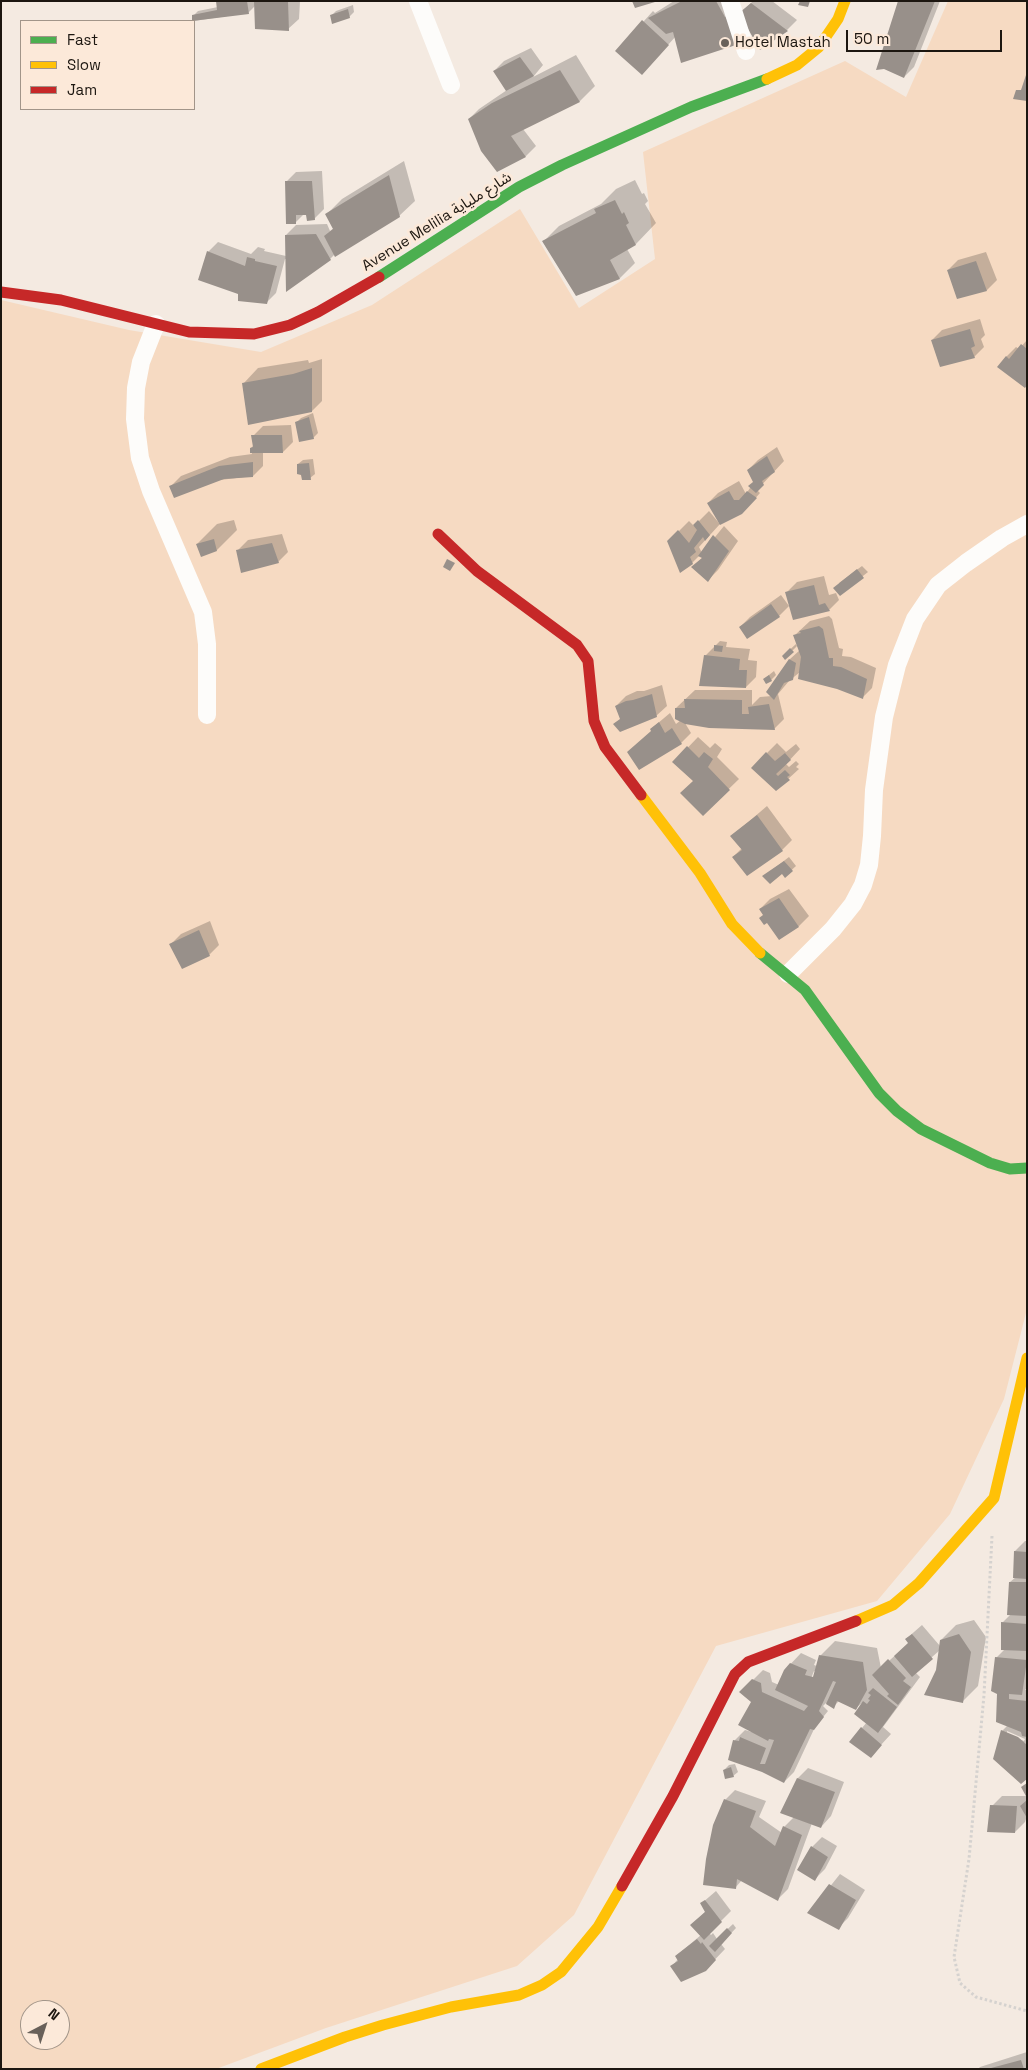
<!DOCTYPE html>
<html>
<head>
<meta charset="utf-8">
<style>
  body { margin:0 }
  #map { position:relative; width:1028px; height:2070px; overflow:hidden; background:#f4eae1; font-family:"Space Grotesk",sans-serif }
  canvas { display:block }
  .frame { position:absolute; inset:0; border:2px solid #1c1610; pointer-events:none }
  .legend { position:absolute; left:20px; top:20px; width:175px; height:90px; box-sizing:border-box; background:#fce9d9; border:1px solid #a29589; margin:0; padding:6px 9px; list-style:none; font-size:15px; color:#1c1610 }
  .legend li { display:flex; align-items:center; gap:10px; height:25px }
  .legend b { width:25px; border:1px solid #a29589 }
  .north { position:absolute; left:20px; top:2000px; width:50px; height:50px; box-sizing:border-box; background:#fce9d9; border:1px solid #a29589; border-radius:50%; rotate:40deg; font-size:14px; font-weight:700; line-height:20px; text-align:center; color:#1c1610 }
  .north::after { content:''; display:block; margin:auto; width:18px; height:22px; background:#686059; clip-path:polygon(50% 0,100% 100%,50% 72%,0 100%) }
  .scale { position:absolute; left:846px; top:30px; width:156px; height:22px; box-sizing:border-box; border:2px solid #1c1610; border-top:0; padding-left:6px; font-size:15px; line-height:18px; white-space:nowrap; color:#1c1610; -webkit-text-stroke:4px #fce9d9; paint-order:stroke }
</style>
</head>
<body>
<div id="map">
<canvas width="1028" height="2070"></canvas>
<div class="frame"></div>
<ul class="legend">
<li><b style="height:6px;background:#4caf50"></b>Fast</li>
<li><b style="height:6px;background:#ffc107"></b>Slow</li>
<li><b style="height:6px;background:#c62828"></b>Jam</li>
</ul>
<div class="north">N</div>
<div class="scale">50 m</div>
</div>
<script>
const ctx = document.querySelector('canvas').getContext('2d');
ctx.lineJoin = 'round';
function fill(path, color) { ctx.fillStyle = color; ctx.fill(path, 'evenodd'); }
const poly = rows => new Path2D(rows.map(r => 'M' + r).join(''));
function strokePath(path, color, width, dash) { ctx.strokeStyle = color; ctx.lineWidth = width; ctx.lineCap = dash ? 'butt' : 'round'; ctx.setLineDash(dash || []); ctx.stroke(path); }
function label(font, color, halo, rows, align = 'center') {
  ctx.font = font + ' "Space Grotesk","Noto Sans Arabic",sans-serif'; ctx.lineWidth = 5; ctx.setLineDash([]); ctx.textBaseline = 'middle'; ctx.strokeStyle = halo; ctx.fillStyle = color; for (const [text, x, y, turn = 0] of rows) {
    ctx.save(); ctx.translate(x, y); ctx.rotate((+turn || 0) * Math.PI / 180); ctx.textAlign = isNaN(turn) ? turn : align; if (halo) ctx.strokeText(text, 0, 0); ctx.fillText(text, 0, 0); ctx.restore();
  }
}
fill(poly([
  [948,1,1027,1,1027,1309,1004,1399,950,1514,877,1601,716,1646,574,1915,517,1966,326,2028,216,2069,1,2069,1,300,129,330,261,352,372,305,520,209,579,308,655,259,643,152,845,61,906,97],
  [30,2010,60,2010,60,2040,30,2040]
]), '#f6dac2');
fill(poly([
  [217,1,300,1,299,19,288,29,256,5,248,13,194,21,193,16,198,11,218,7],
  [674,1,731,1,742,12,753,1,772,1,797,20,787,30,761,48,748,26,676,36,642,74,617,51,653,11,655,13],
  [900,1,940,1,914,67,904,77],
  [353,5,354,12,349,17,332,15,336,11],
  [531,48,543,65,533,77,576,55,595,86,580,101,523,129,536,146,526,156,497,171,469,119,479,109,507,90,494,71,504,61],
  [404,161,415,201,399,216,335,254,330,259,285,259,276,293,266,303,239,293,208,252,218,242,251,254,258,247,265,249,264,251,286,256,286,235,296,225,327,224,330,231,334,228,327,214,342,199],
  [322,171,324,209,314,219,304,214,296,222,286,182,296,172],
  [635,180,642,194,644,193,648,201,645,204,656,223,636,244,627,249,635,263,620,278,576,294,543,242,559,226,601,204,616,189],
  [986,252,997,280,987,290,958,297,948,270,958,260],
  [980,319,985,335,981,339,984,347,974,357,932,340,942,330],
  [1027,340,1027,384,1006,357,1016,347,1019,349],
  [322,359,322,401,312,411,243,384,258,368,308,360,309,363],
  [313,413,318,433,313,438,296,423,301,418],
  [291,425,293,442,283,452,263,452,263,466,253,476,171,486,181,476,230,457,252,454,251,448,254,445,253,436,263,426],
  [777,447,784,461,757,490,760,493,751,503,720,524,699,547,702,553,724,526,738,541,718,570,708,580,693,567,703,557,700,555,692,563,669,541,689,521,694,526,709,511,719,523,720,522,708,503,718,493,739,481,746,494,754,482,748,470,758,460],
  [313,459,315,474,310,478,298,464,303,460],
  [234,520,237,530,217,550,201,555,197,544,217,524],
  [282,534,288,552,278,562,238,550,248,540],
  [862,566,868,572,840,594,839,583],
  [824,576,829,595,836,593,839,600,829,610,787,592,797,582],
  [781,595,789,606,779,616,740,627,750,617],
  [829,616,832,619,839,648,843,649,842,656,851,657,876,668,872,688,862,698,800,672,789,681,778,694,784,719,774,729,685,723,691,733,681,743,639,768,652,731,651,729,670,713,676,724,681,720,676,708,695,690,752,690,752,705,760,697,772,696,767,692,790,659,800,650,795,635,810,621],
  [720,641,727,642,726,647,750,649,748,660,757,661,756,677,746,687,705,656],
  [796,644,797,646,785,658,783,656],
  [774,671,776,675,771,680,764,679],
  [662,685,667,706,656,716,621,718,616,706,626,696,637,691,644,691],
  [698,737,710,748,715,743,722,749,717,757,739,779,703,814,695,781,674,762],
  [777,743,786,752,796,744,800,749,786,764,789,767,796,761,799,764,796,767,799,769,776,790,767,753],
  [767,806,792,840,782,850,748,874,733,857,742,848,732,836],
  [789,857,796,866,785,876,782,873,764,876],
  [789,889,809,916,799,926,779,938,760,909,770,899],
  [210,921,219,945,209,955,171,944,181,934],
  [1025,1541,1027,1541,1027,1688,1025,1690,1027,1690,1027,1777,1002,1731,1008,1725,998,1693,996,1658,1005,1649,1002,1623,1011,1614,1010,1582,1016,1577,1015,1551],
  [1007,1731,1025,1739,1024,1741,1007,1734],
  [974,1620,986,1637,978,1686,963,1701,937,1671,940,1650,915,1672,920,1677,883,1727,891,1734,880,1746,862,1728,867,1722,863,1704,862,1703,855,1709,839,1701,833,1707,826,1703,823,1706,828,1711,815,1727,794,1772,784,1782,763,1771,729,1759,735,1740,745,1730,752,1732,752,1702,741,1692,763,1670,770,1673,772,1682,779,1685,785,1670,801,1653,816,1660,814,1665,817,1666,820,1656,835,1641,877,1648,881,1668,909,1643,906,1639,922,1625,940,1646,941,1640,956,1625],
  [814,1671,816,1672,806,1691],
  [735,1764,738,1772,733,1776,724,1770,729,1765],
  [808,1768,844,1782,831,1816,821,1827,812,1823,788,1889,778,1899,742,1880,735,1888,725,1800,735,1790,766,1801,759,1817,782,1833,784,1827,794,1817,782,1812,798,1778],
  [1002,1796,1027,1796,1027,1816,1025,1822,1015,1832,992,1806],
  [822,1837,837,1846,825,1869,815,1879,812,1847],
  [840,1874,865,1890,848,1918,838,1928,809,1913],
  [716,1891,731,1911,709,1933,711,1935,713,1933,717,1939,733,1924,736,1928,721,1944,725,1949,705,1970,672,1966,678,1959,676,1956,701,1935,692,1925,706,1911,702,1903],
  [1027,2052,1027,2069,978,2069,980,2067]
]), '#0003');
fill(poly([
  [216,1,247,1,249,14,192,21,192,15,217,10],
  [254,1,288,1,289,31,255,29],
  [632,1,655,1,655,2,635,8],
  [682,1,716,1,725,17,730,15,739,44,681,63,673,32,666,34,648,18],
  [800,1,810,1,808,7,798,5],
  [898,1,935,1,904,78,884,69,876,70],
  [751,3,788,31,760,50,739,13],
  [348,9,350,18,332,24,330,15],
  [642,20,669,45,642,75,615,51],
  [520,57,534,76,506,91,493,71],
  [560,70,580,102,511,136,526,157,497,172,481,151,468,119,492,103],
  [1027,72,1027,101,1013,99,1016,90,1021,90],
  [389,175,400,217,335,257,324,236,333,229,325,214],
  [285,181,312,181,315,220,307,221,306,215,296,215,296,224,286,224],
  [615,200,622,214,624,212,629,223,626,225,636,245,610,260,620,279,576,296,542,241,596,213,594,209],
  [316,234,331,260,286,292,285,235],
  [207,251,245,266,247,257,255,259,255,261,277,266,267,304,238,301,238,294,198,280],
  [976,261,987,291,957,299,947,270],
  [970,329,975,346,971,348,975,358,940,367,931,340],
  [1021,344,1027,349,1027,385,1025,388,997,367,1006,356,1009,359],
  [312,368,312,412,248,425,242,383,293,374],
  [309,417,314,439,299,442,295,422],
  [251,435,282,435,283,453,250,453,250,448,253,447],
  [767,456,775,472,762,481,764,485,756,493,748,486,753,482,747,470],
  [253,462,253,477,224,479,174,498,169,486,219,466],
  [309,463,311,480,302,480,301,475,297,474,297,464],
  [729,491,734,500,739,500,747,491,757,498,742,514,720,525,707,503],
  [698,520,710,535,705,541,703,537,694,548,696,552,690,557,693,564,680,573,667,541,678,530,689,543,697,530,693,525],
  [713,535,729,551,708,582,691,567,702,558,698,556],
  [214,539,217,551,201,557,196,544],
  [272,543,279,563,241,573,236,550],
  [447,559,455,563,450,571,443,567],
  [857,569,864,578,840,596,833,588],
  [814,585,819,605,825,603,830,611,793,620,785,592],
  [771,604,780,617,747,639,739,627],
  [819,626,823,629,829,658,833,658,833,666,841,667,867,679,863,699,837,689,798,679,801,657,793,635,801,633,799,631],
  [714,645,723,646,722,652,714,651],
  [790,648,794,652,785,660,782,656],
  [704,655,740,659,739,670,747,670,746,688,699,686],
  [789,659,796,663,793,680,784,683,774,700,766,692],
  [769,675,772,681,766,684,763,679],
  [652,694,657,717,620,732,613,724,620,719,615,706,626,701,633,700],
  [684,699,742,700,742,714,749,714,748,707,769,704,775,730,709,728,685,724,675,719,675,708,685,708],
  [659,722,665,733,672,728,682,744,639,770,627,752,651,731,650,729],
  [687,746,699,758,704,752,713,759,708,767,730,790,703,816,680,793,693,781,672,762],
  [766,752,775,761,785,753,791,760,776,774,778,776,785,770,790,775,787,777,790,780,776,791,751,768],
  [757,815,783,851,747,876,732,857,742,850,730,836],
  [784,861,793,871,785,878,782,874,770,884,762,876],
  [779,898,799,927,779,940,767,923,764,925,759,918,763,915,759,909],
  [199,930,210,956,182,969,169,944],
  [1014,1551,1027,1552,1027,1579,1013,1578],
  [1009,1582,1027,1582,1027,1616,1007,1615],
  [1001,1622,1027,1624,1027,1651,1001,1650],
  [912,1634,933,1659,912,1677,894,1656,908,1643,905,1639],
  [959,1634,971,1652,963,1703,924,1695,936,1670,940,1640],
  [819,1655,863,1662,867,1690,856,1710,837,1701,834,1709,826,1704,836,1682,833,1681,819,1711,824,1717,814,1730,810,1729,784,1783,762,1772,728,1760,733,1740,739,1741,740,1737,766,1748,760,1764,765,1764,774,1740,769,1739,768,1741,738,1725,751,1702,739,1692,752,1679,761,1683,762,1692,804,1711,808,1706,775,1690,784,1670,790,1663,807,1670,805,1675,813,1677],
  [995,1657,1027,1660,1022,1695,1009,1694,1009,1699,1027,1701,1027,1737,1022,1736,1021,1732,996,1722,997,1694,991,1691],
  [888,1659,906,1678,903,1681,911,1687,898,1705,887,1696,889,1694,872,1675],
  [873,1688,897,1707,878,1733,854,1714,863,1701,867,1704,870,1700,868,1699,871,1695,868,1693],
  [861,1727,882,1745,871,1758,849,1742],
  [1001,1730,1018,1737,1027,1745,1027,1779,1021,1784,993,1759],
  [731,1767,734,1777,725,1779,723,1770],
  [797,1778,835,1792,821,1828,780,1813],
  [1027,1783,1027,1798,1021,1787],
  [724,1799,756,1811,750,1827,775,1846,783,1826,802,1835,778,1901,737,1879,736,1889,703,1885,706,1859,713,1825],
  [1027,1800,1027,1818,1020,1806],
  [990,1805,1017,1806,1015,1833,987,1832],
  [811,1846,828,1857,815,1881,797,1870],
  [829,1884,856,1900,839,1930,807,1913],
  [705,1900,722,1922,704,1940,690,1925,705,1912,700,1903],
  [727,1928,732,1933,715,1952,709,1946],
  [697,1939,701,1944,702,1942,716,1960,706,1971,681,1982,670,1966,678,1961,675,1956],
  [1021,2060,1024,2069,991,2069,991,2068]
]), '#98908a');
strokePath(poly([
  [992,1536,984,1695,969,1859,954,1957,960,1983,976,1997,1027,2011]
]), '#d5d2cf', 3, [2.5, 2.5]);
strokePath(poly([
  [418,1,451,85],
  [730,1,746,51],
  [156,324,141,362,136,388,135,419,140,458,151,491,203,612,207,644,207,715],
  [788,974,833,929,853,904,863,885,869,865,872,836,874,790,884,717,897,665,915,619,938,585,966,563,1002,538,1027,524]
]), '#fdfcfa', 18);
strokePath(poly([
  [379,277,519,187,562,165,691,107,767,79],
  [760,953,805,990,879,1093,897,1111,921,1129,990,1163,1010,1169,1027,1168]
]), '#4caf50', 11);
strokePath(poly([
  [767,79,797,65,819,47,838,19,845,1],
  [641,795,700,873,732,924,760,953],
  [856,1621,893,1605,919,1583,994,1498,1027,1358],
  [261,2069,345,2037,383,2025,451,2007,519,1995,542,1985,561,1972,598,1927,622,1886]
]), '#ffc107', 11);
strokePath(poly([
  [1,292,61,300,189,332,254,334,290,325,318,312,379,277],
  [438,534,477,571,577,645,588,661,594,721,605,747,641,795],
  [622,1886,673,1796,735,1674,748,1662,856,1621]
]), '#c62828', 11);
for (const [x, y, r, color] of [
  [725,43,5,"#686059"]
]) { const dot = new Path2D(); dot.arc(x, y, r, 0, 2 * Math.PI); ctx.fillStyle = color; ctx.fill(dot); strokePath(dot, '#fce9d9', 2); }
label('15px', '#1c1610', '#fce9d9', [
  ["Hotel Mastah",735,43]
], 'left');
label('15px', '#1c1610', '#fce9d9', [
  ["Avenue Melilia شارع ملياية",437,222,-32]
]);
</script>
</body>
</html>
